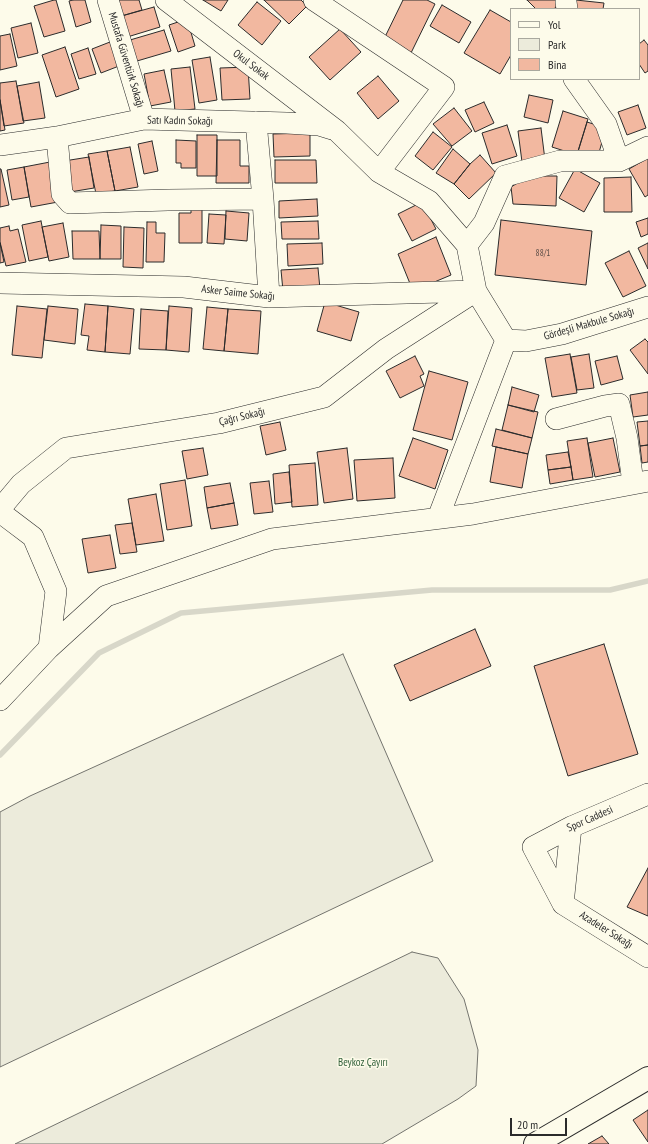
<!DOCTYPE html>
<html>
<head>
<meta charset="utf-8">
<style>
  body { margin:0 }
  #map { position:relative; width:648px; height:1144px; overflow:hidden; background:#fdfbea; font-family:"PT Sans Narrow",sans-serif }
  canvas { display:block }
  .legend { position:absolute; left:510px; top:8px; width:130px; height:72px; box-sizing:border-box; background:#fdfbea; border:1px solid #a9a89e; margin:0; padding:5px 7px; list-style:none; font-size:12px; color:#2b2b2b }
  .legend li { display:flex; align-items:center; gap:8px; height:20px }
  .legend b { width:20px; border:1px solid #a9a89e }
  .scale { position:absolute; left:510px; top:1118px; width:57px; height:18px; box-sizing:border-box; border:2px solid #2b2b2b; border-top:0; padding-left:5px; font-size:12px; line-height:14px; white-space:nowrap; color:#2b2b2b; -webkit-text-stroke:3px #fdfbea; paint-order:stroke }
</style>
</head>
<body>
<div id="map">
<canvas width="648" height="1144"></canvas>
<ul class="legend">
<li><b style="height:5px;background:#fdfbea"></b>Yol</li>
<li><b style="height:11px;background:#ecebdb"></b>Park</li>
<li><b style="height:11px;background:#f2b8a0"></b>Bina</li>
</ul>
<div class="scale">20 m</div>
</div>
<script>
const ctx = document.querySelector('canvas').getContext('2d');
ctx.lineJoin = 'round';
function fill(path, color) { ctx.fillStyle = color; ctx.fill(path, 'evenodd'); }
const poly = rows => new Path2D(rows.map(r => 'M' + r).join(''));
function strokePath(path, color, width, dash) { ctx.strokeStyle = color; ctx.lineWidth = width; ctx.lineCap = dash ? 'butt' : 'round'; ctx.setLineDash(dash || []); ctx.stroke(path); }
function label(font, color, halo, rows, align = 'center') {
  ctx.font = font + ' "PT Sans Narrow",sans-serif'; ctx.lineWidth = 3; ctx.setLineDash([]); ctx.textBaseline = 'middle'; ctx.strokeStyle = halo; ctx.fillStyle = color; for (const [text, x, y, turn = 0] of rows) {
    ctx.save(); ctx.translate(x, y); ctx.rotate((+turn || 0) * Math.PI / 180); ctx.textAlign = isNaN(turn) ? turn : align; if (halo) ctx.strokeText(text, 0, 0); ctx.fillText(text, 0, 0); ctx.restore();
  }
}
const green = poly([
  [343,654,433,861,0,1067,0,812,30,796,343,654],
  [412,952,438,958,464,999,478,1050,476,1086,458,1099,382,1144,15,1144,412,952]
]);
fill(green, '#ecebdb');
strokePath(green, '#74746e', 1);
strokePath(poly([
  [0,755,99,653,181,613,432,590,610,590,648,581]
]), '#d8d7c9', 5.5);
const building = poly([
  [54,0,56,0,65,31,44,37,34,6,54,0],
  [73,0,85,0,91,22,76,27,69,1,73,0],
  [113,0,139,0,142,10,118,17,113,0],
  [203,0,228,0,221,11,203,0],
  [264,0,301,0,307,6,289,24,264,0],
  [403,0,427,0,435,4,410,55,383,41,403,0],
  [527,0,562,0,554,9,536,9,527,0],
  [576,0,604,3,603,9,575,9,576,0],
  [257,2,281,21,262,45,238,25,257,2],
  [442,5,471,22,459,43,430,26,442,5],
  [154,7,160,27,124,38,118,17,154,7],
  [490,10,511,22,511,55,500,74,464,53,490,10],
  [187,19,195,46,178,52,169,25,187,19],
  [31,23,38,53,18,58,11,28,31,23],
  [340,29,361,52,330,80,309,57,340,29],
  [164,30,171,51,137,61,130,40,164,30],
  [10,34,17,66,0,70,0,36,10,34],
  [644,40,648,45,648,71,645,73,639,64,639,44,644,40],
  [110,42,119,66,101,73,92,49,110,42],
  [65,47,79,89,56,97,42,55,65,47],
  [88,48,96,74,79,79,71,54,88,48],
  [210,57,217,100,199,103,192,60,210,57],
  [190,67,195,109,175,111,171,69,190,67],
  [248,67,250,99,222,100,220,68,248,67],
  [164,70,171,102,150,106,144,74,164,70],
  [378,76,399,101,378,119,357,93,378,76],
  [16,81,24,123,4,126,0,100,0,83,16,81],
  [39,82,45,118,23,121,17,86,39,82],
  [529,95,553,100,548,123,524,117,529,95],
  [0,100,5,130,0,131,0,100],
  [484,102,494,123,475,132,465,110,484,102],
  [638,105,646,128,627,135,618,112,638,105],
  [454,108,472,131,452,146,433,124,454,108],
  [563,111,588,119,577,155,552,147,563,111],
  [587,122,606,128,598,156,578,151,587,122],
  [507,125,517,156,492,164,482,133,507,125],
  [541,128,545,160,522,162,518,131,541,128],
  [433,132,452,147,433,170,415,156,433,132],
  [310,133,310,156,274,157,273,134,310,133],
  [197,135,217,135,217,176,197,176,197,135],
  [176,140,196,141,196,168,181,168,181,163,176,163,176,140],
  [217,140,240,140,240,166,249,166,249,183,216,183,217,140],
  [152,141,158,171,144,174,138,144,152,141],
  [130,147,138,187,115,191,107,151,130,147],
  [453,149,470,164,454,184,436,173,453,149],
  [107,151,115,191,96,194,88,154,107,151],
  [480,155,496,173,469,199,454,184,470,164,480,155],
  [89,157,94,188,70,192,64,161,89,157],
  [648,158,648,195,645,197,629,169,648,158],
  [275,160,316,160,317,183,275,183,275,160],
  [50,162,58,202,31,207,24,167,50,162],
  [24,167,29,197,12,200,7,170,24,167],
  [0,169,1,169,9,205,0,207,0,169],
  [575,169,600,183,584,212,559,198,575,169],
  [529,176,557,176,556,206,513,204,511,187,529,176],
  [631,177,632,212,604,212,604,178,631,177],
  [317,199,318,216,279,218,279,201,317,199],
  [422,202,436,229,412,241,398,214,422,202],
  [191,204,202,204,202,243,179,243,179,213,191,213,191,204],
  [226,211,249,213,247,241,225,239,226,211],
  [209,214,226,215,224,244,207,243,209,214],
  [648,218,648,234,641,237,636,222,648,218],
  [501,220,592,231,586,285,495,275,501,220],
  [41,221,48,257,29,261,22,225,41,221],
  [318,221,319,239,282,239,281,222,318,221],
  [147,222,156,222,156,233,165,233,164,262,146,262,147,222],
  [63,223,69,257,49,261,42,227,63,223],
  [101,225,121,226,121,259,100,259,101,225],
  [9,226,10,231,18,229,26,262,6,266,0,242,0,228,9,226],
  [124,227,144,228,143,268,123,267,124,227],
  [72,231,99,231,100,259,73,259,72,231],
  [436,237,451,275,413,291,398,254,436,237],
  [0,243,4,262,0,263,0,243],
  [322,243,323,264,288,266,287,244,322,243],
  [648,243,648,269,638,248,648,243],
  [629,251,646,286,623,297,605,263,629,251],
  [318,268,320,289,283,291,281,270,318,268],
  [325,302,359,312,351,341,317,331,325,302],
  [85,304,108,306,105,352,87,350,89,336,81,335,85,304],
  [17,306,47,309,42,358,12,355,17,306],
  [48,306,78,309,75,344,44,340,48,306],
  [108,306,134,309,130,354,105,352,108,306],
  [169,306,192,308,189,352,166,350,169,306],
  [207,307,228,309,224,351,203,349,207,307],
  [141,309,168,311,166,350,139,349,141,309],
  [228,309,261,311,258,354,224,351,228,309],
  [645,339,648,342,648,374,630,350,645,339],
  [570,354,577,393,552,397,545,358,570,354],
  [589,354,594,388,577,390,571,357,589,354],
  [415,356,424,374,420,376,424,386,400,398,386,371,415,356],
  [617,356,623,379,601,385,595,361,617,356],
  [429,371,468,382,452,440,413,430,429,371],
  [512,387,539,395,534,412,508,405,512,387],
  [648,392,648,415,633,417,630,395,648,392],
  [508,405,538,412,532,438,502,430,508,405],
  [648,421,648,445,640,446,637,422,648,421],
  [280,422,286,450,266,455,260,426,280,422],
  [496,429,532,438,528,454,492,446,496,429],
  [413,438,448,450,435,489,399,476,413,438],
  [587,438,593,477,573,480,567,441,587,438],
  [613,438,620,472,595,477,588,443,613,438],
  [648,445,648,462,642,463,640,446,648,445],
  [496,447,528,454,522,488,490,482,496,447],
  [203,448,208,475,187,479,182,451,203,448],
  [347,448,353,499,324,503,317,452,347,448],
  [568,452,571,467,548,470,546,455,568,452],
  [393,458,395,498,357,501,354,460,393,458],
  [315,463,318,505,292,507,289,465,315,463],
  [571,467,573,480,550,484,548,470,571,467],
  [289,472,292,502,275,504,273,474,289,472],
  [185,480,192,526,167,530,160,484,185,480],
  [269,481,273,512,254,514,250,483,269,481],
  [230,483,234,503,207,508,204,487,230,483],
  [156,494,164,541,136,545,128,499,156,494],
  [234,503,238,525,211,529,207,508,234,503],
  [132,523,137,552,120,554,115,525,132,523],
  [110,535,116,568,88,573,82,539,110,535],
  [475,629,491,666,410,701,394,665,475,629],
  [604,644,638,754,568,776,534,666,604,644],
  [648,868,648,916,627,907,648,868],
  [648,1110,648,1142,633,1120,648,1110],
  [602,1136,609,1144,588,1144,602,1136]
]);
fill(building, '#f2b8a0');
strokePath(building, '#2b2b2b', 1);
const minor = poly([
  [108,0,144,119],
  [166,0,337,131,379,172,429,201,467,245,476,291,506,340],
  [314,0,444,87,379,172],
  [566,2,567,9],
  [574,79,606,124,619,161],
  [256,122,263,199,269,297],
  [57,137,62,194,70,203,168,200,263,199],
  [0,145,57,137,144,119,287,123,319,125,332,129],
  [467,245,484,223,505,176,560,161,619,161,648,147],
  [0,283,184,287,269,297,475,291],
  [506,340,526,341,562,334,648,307],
  [556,419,605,406,619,404,627,438,633,483],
  [0,509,21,484,66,448,219,423,324,397,386,349,476,291],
  [0,512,33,537,56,591,49,648,0,700],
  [438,518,506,340],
  [49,648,106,596,272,539,473,514,648,481],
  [563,904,533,847,571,827,648,794],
  [563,904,648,957],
  [563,904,571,827]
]);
const major = poly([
  [535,1144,648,1078]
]);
strokePath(minor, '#2b2b2b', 22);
strokePath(major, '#2b2b2b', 24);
strokePath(minor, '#fdfbea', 21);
strokePath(major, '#fdfbea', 22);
label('9px', '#5d4e48', null, [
  ["88/1",543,253]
]);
label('11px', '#2b2b2b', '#fdfbea', [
  ["Mustafa Güventürk Sokağı",126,60,73],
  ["Okul Sokak",251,65,37],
  ["Satı Kadın Sokağı",180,121,1],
  ["Asker Saime Sokağı",238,293,6],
  ["Gördeşli Makbule Sokağı",589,324,-16],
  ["Çağrı Sokağı",242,417,-14],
  ["Spor Caddesi",590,819,-24],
  ["Azadeler Sokağı",606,930,32]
]);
label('11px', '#34623c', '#fdfbea', [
  ["Beykoz Çayırı",363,1063]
]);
</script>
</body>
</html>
